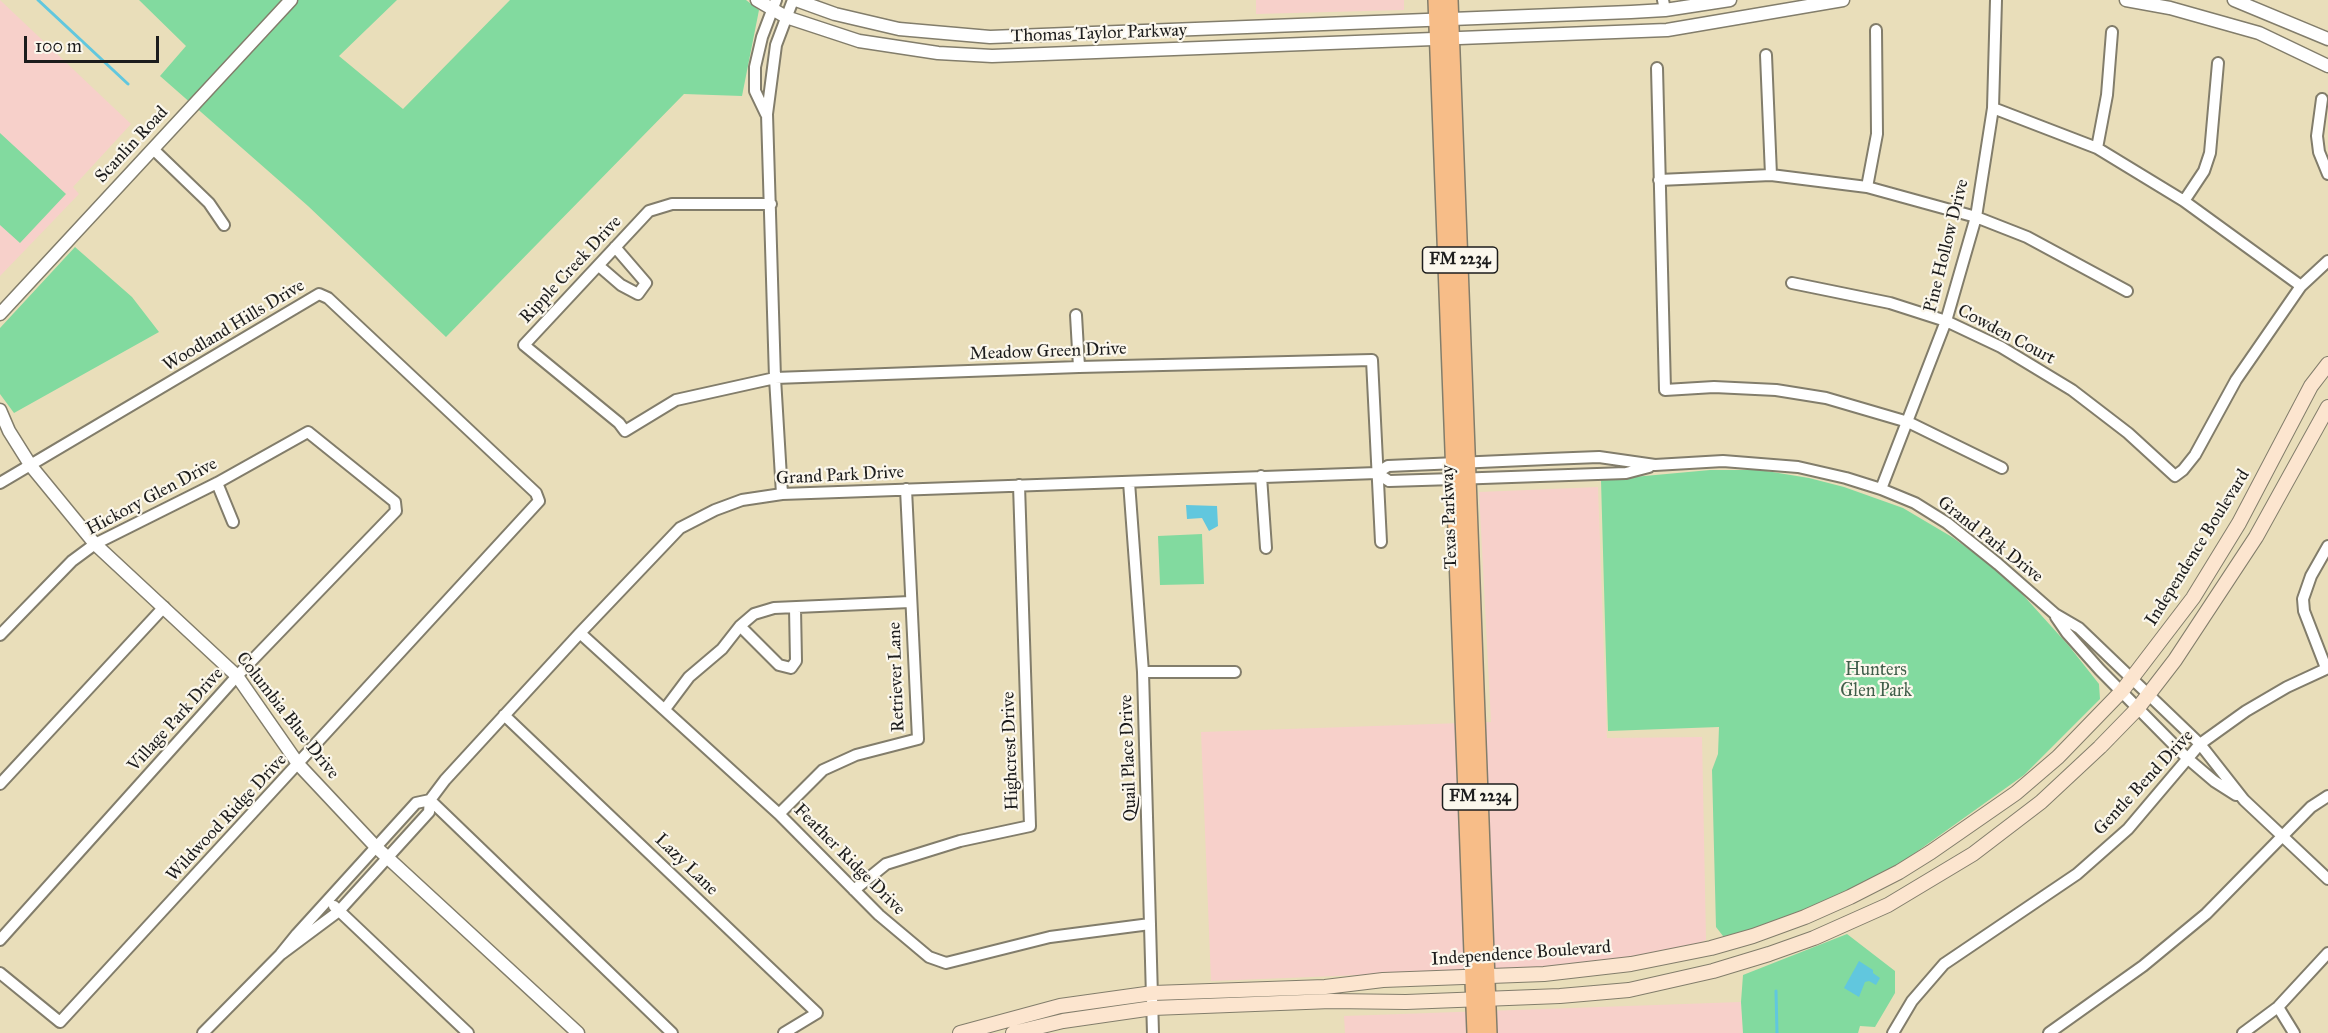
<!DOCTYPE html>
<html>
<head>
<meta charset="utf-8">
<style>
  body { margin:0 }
  #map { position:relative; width:2328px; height:1033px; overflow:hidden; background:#e9deba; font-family:"IM FELL Great Primer",serif }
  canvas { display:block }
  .scale { position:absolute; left:24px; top:36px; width:135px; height:27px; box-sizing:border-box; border:3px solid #1c1c1c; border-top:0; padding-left:8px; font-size:18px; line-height:21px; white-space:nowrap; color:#1c1c1c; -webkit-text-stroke:4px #fbf7ec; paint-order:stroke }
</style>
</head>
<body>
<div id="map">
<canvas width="2328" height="1033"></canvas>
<div class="scale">100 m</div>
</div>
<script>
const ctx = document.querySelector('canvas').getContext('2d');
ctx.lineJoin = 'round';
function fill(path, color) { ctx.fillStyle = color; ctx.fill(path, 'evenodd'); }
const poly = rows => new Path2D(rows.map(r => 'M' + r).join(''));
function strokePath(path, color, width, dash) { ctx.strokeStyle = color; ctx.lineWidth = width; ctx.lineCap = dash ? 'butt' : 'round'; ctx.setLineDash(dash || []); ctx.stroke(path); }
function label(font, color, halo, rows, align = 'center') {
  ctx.font = font + ' "IM FELL Great Primer",serif'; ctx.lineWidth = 4.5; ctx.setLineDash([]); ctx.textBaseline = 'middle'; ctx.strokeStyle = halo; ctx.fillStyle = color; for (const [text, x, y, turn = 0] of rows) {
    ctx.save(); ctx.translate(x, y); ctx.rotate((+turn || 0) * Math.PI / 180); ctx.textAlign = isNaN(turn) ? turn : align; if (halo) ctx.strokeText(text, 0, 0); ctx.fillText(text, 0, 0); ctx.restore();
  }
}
fill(poly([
  [0,0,131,124,73,187,79,194,0,276],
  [1256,0,1404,0,1404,10,1256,14],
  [1598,487,1607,738,1702,737,1706,940,1692,947,1588,964,1539,968,1211,981,1201,732,1491,722,1479,492],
  [1741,1002,1743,1033,1345,1033,1344,1016]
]), '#f7d0ca');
fill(poly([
  [139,0,397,0,339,56,403,109,510,0,746,0,759,10,742,96,684,94,446,337,308,206,160,76,186,46],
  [0,133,66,194,20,243,0,225],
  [75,247,132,297,159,332,14,413,0,394,0,328],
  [1710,470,1760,470,1809,478,1844,487,1903,508,1952,537,2005,575,2069,646,2099,684,2100,699,2024,775,1894,868,1808,913,1735,935,1723,936,1716,927,1712,770,1718,754,1719,727,1608,731,1601,480],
  [1202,534,1204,584,1160,585,1158,536],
  [1847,934,1895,971,1895,993,1875,1027,1860,1026,1858,1033,1743,1033,1741,1002,1743,975]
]), '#82da9f');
fill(poly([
  [1186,505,1217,506,1218,526,1209,531,1202,518,1187,519],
  [1859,961,1873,970,1873,973,1880,978,1876,985,1869,981,1865,982,1859,997,1844,988]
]), '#61c7de');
strokePath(poly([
  [38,0,128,84],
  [1776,991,1777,1033]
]), '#61c7de', 3);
const minor = poly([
  [1663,0,1665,10],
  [1766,55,1771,175],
  [1657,68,1665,390,1714,387,1776,390,1826,398,1908,422,2002,468],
  [2322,99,2317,136,2319,152,2328,174],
  [1993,108,2097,148,2184,201,2301,286],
  [766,114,755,91,755,67,762,37,776,0],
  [2097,148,2107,95,2112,32],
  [153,149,209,203,224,225],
  [1659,180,1771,175,1867,187,1976,217,2027,237,2127,291],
  [1867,187,1877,134,1876,30],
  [2184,201,2204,171,2210,153,2218,63],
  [771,204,672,204,649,211,524,345,619,423,625,431,676,400,775,378,1079,367,1372,360,1381,542],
  [599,266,621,285,638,294,646,283,615,247],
  [1792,283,1890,303,1946,321,2001,347,2072,390,2128,433,2175,476,2183,470,2195,455,2236,380,2301,286,2328,261],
  [1076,315,1079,367],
  [1377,473,1389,481,1454,479,1626,473,1649,467],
  [1261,476,1266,548],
  [1129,482,1143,672,1153,1033],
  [0,483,319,294,328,298,536,493,539,501,60,1022,0,973],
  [217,483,233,522],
  [1881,489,1946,321,1976,217,1993,108,1996,0],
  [782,494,775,378,767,114,776,45,793,0],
  [2056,617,2067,633,2100,670,2187,758,2214,781,2236,795],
  [740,626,779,665,791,668,796,661,795,608],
  [580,633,779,814,879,915,929,957,946,963,1050,937,1150,924],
  [0,635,72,561,95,544,217,483,308,432,395,502,396,511,237,676,0,940],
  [2326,668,2304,611,2303,599,2311,576,2328,546],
  [1143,672,1235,672],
  [665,709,689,677,722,649,740,626,754,614,774,608,910,602],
  [504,715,817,1013,784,1033],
  [0,784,164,607],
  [430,800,672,1033],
  [779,814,823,770,856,755,918,739,906,489],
  [854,890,886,864,960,841,1030,826,1019,485],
  [334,906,468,1033],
  [280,955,339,911,429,812,430,800,445,780,580,633,680,528,715,510,742,500,782,494,1377,473,1388,466,1548,459,1599,457,1655,465,1723,461,1798,467,1846,478,1881,489,1915,503,1947,523,1998,564,2055,614,2079,628,2200,744,2244,800,2328,879],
  [2278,1007,2294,1033],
  [203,1033,280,955,297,934,416,803,430,800],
  [1893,1033,1912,1001,1944,964,2077,874,2128,829,2200,744,2246,711,2287,687,2328,668],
  [2049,1033,2143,966,2206,914,2311,807,2328,796],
  [2243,1033,2278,1007,2328,953]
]);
const tertiary = poly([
  [757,0,786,17,859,41,938,53,992,56,1667,30,1843,0],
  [796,0,835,14,899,29,990,37,1631,12,1665,10,1730,0],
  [2126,0,2170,8,2259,33,2328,66],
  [2234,0,2328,39],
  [0,314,291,0],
  [0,410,9,431,31,466,95,544,237,676,299,765,376,847,578,1033]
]);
const secondary = poly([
  [960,1033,1060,1006,1153,993,1325,987,1383,980,1544,974,1631,964,1711,948,1753,936,1805,917,1850,897,1899,872,1931,852,2016,793,2058,757,2122,691,2193,598,2239,523,2311,386,2328,364],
  [1013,1033,1063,1021,1153,1008,1331,1001,1406,1002,1560,996,1629,990,1713,971,1769,954,1814,938,1888,905,1973,854,2041,802,2100,747,2138,708,2175,660,2256,537,2328,407]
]);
const primary = poly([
  [1436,0,1475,1033],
  [1450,0,1489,1033]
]);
strokePath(minor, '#827d6b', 14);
strokePath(tertiary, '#827d6b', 15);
strokePath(secondary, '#827d6b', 16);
strokePath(primary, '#827d6b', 18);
strokePath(minor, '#fff', 10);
strokePath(tertiary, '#fff', 12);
strokePath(secondary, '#fce5cf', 14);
strokePath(primary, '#f7bd88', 15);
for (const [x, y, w] of [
  [1460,260,75],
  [1480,797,75]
]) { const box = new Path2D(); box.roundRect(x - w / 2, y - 13, w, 26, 4.5); ctx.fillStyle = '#fbf7ec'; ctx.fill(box); strokePath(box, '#1c1c1c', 1.5); }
label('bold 16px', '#1c1c1c', null, [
  ["FM 2234",1460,260],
  ["FM 2234",1480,797]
]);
label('18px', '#1c1c1c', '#fbf7ec', [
  ["Thomas Taylor Parkway",1099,34,-2],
  ["Scanlin Road",132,145,-47],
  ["Pine Hollow Drive",1947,246,-76],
  ["Ripple Creek Drive",571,270,-47],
  ["Woodland Hills Drive",234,326,-31],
  ["Cowden Court",2006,335,28],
  ["Meadow Green Drive",1048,352,-2],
  ["Grand Park Drive",840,476,-3],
  ["Hickory Glen Drive",152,497,-28],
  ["Texas Parkway",1450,517,-92],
  ["Grand Park Drive",1990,540,38],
  ["Independence Boulevard",2198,548,-58],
  ["Retriever Lane",897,677,-92],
  ["Columbia Blue Drive",287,716,52],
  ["Village Park Drive",176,720,-48],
  ["Highcrest Drive",1011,751,-92],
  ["Quail Place Drive",1129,758,-92],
  ["Gentle Bend Drive",2144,783,-47],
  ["Wildwood Ridge Drive",227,818,-47],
  ["Feather Ridge Drive",849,860,45],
  ["Lazy Lane",686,865,44],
  ["Independence Boulevard",1521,954,-4]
]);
label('18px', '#405e4a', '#fbf7ec', [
  ["Hunters",1876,671],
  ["Glen Park",1876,692]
]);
</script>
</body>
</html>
